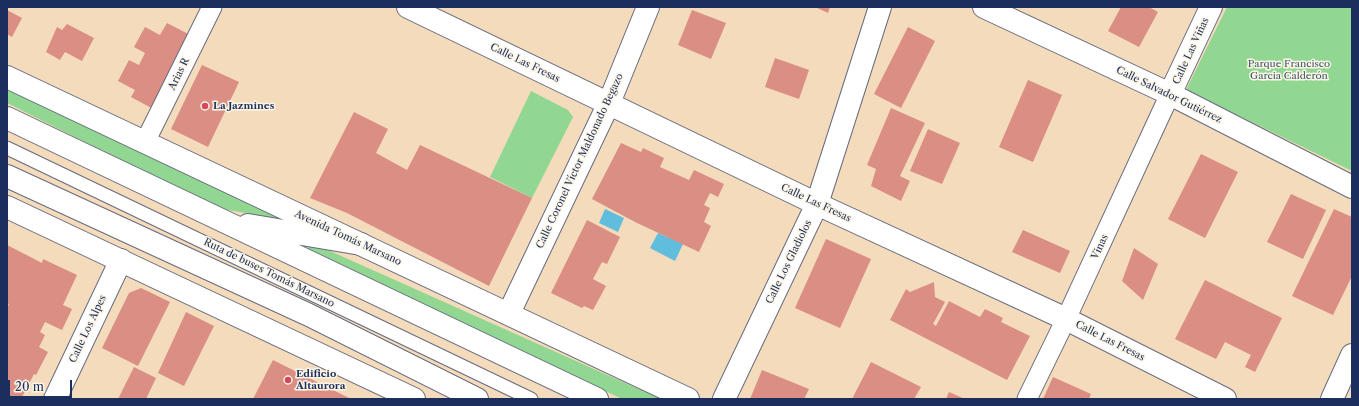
<!DOCTYPE html>
<html>
<head>
<meta charset="utf-8">
<style>
  body { margin:0 }
  #map { position:relative; width:1359px; height:406px; overflow:hidden; background:#f3dbbb; font-family:"Libre Caslon Text",serif }
  canvas { display:block }
  .frame { position:absolute; inset:0; border:8px solid #1b2f5e; pointer-events:none }
  .scale { position:absolute; left:8px; top:380px; width:64px; height:18px; box-sizing:border-box; border:2px solid #1b2f5e; border-top:0; padding-left:5px; font-size:12px; line-height:14px; white-space:nowrap; color:#1b2f5e; -webkit-text-stroke:3px #fcf5e5; paint-order:stroke }
</style>
</head>
<body>
<div id="map">
<canvas width="1359" height="406"></canvas>
<div class="frame"></div>
<div class="scale">20 m</div>
</div>
<script>
const ctx = document.querySelector('canvas').getContext('2d');
ctx.lineJoin = 'round';
function fill(path, color) { ctx.fillStyle = color; ctx.fill(path, 'evenodd'); }
const poly = rows => new Path2D(rows.map(r => 'M' + r).join(''));
function strokePath(path, color, width, dash) { ctx.strokeStyle = color; ctx.lineWidth = width; ctx.lineCap = dash ? 'butt' : 'round'; ctx.setLineDash(dash || []); ctx.stroke(path); }
function label(font, color, halo, rows, align = 'center') {
  ctx.font = font + ' "Libre Caslon Text",serif'; ctx.lineWidth = 3; ctx.setLineDash([]); ctx.textBaseline = 'middle'; ctx.strokeStyle = halo; ctx.fillStyle = color; for (const [text, x, y, turn = 0] of rows) {
    ctx.save(); ctx.translate(x, y); ctx.rotate((+turn || 0) * Math.PI / 180); ctx.textAlign = isNaN(turn) ? turn : align; if (halo) ctx.strokeText(text, 0, 0); ctx.fillText(text, 0, 0); ctx.restore();
  }
}
fill(poly([
  [1227,7,1352,7,1352,171,1186,90],
  [7,87,285,220,217,208,7,103],
  [531,91,568,110,573,117,532,198,490,177],
  [310,242,661,399,622,399,307,249]
]), '#92d791');
fill(poly([
  [605,209,624,218,618,232,599,223],
  [658,233,683,244,675,261,650,248]
]), '#60bdde');
fill(poly([
  [815,7,830,7,828,13],
  [1121,7,1149,7,1158,12,1139,47,1108,31],
  [7,10,22,18,12,37,7,34],
  [692,10,726,23,711,59,678,45],
  [167,23,196,38,157,111,131,97,135,90,118,81,129,60,139,65,145,53,134,47,145,27,160,35],
  [67,24,94,38,82,61,65,52,60,60,46,52,57,27,62,30],
  [908,27,935,41,901,108,874,94],
  [775,58,809,70,799,99,765,87],
  [202,65,239,82,208,147,171,129],
  [1028,80,1062,95,1033,162,999,147],
  [891,108,925,123,900,176,910,181,901,201,871,186,876,169,867,165],
  [354,112,388,129,376,153,407,170,420,145,532,198,489,286,347,213,310,198],
  [928,129,960,143,942,184,910,171],
  [621,143,641,152,643,148,664,158,660,167,689,180,694,170,724,184,718,197,710,193,704,205,710,208,704,222,711,226,699,252,635,222,592,199],
  [1201,154,1238,172,1205,238,1168,219],
  [1291,194,1326,210,1303,259,1267,242],
  [1334,209,1352,217,1352,276,1333,315,1292,296],
  [587,220,620,237,607,264,602,262,593,279,606,286,593,310,584,306,582,308,551,293],
  [1023,230,1070,251,1060,273,1012,252],
  [826,239,871,259,840,328,795,308],
  [7,245,42,263,43,259,77,275,63,305,72,309,62,330,45,322,40,332,45,335,39,347,48,352,36,375,34,374,21,399,7,399,7,308,9,304,7,303],
  [1134,248,1158,264,1143,300,1122,281],
  [1205,280,1282,318,1255,372,1245,367,1251,355,1225,342,1216,359,1175,339],
  [934,282,935,297,945,302,933,324,936,326,949,301,980,317,985,309,1003,318,1001,322,1030,336,1007,380,890,320,906,289,910,292],
  [141,288,170,302,138,366,102,348,129,293],
  [186,312,214,326,184,386,158,373],
  [273,360,351,399,253,399],
  [871,362,921,387,914,399,852,399],
  [134,367,156,378,146,399,118,399],
  [762,370,809,389,804,399,750,399],
  [1053,377,1091,394,1089,399,1043,399],
  [949,392,965,399,946,399]
]), '#da8e84');
const service = poly([
  [7,148,531,399]
]);
const pedestrian = poly([
  [145,142,212,7],
  [1027,399,1066,319,1170,94]
]);
const minor = poly([
  [408,7,817,204,1066,319,1225,399],
  [984,7,1170,94,1352,187],
  [1170,94,1211,7],
  [509,313,609,103,648,7],
  [55,399,121,260],
  [724,399,817,204,880,7],
  [1332,399,1352,355]
]);
const tertiary = poly([
  [7,77,688,399],
  [7,207,414,399]
]);
const primary = poly([
  [7,118,597,399],
  [7,176,309,315,477,399],
  [248,225,361,244]
]);
strokePath(service, '#676b7f', 15);
strokePath(pedestrian, '#676b7f', 21);
strokePath(minor, '#676b7f', 24);
strokePath(tertiary, '#676b7f', 24);
strokePath(primary, '#676b7f', 24);
strokePath(service, '#fff', 13);
strokePath(pedestrian, '#fff', 19);
strokePath(minor, '#fff', 22);
strokePath(tertiary, '#fff', 22);
strokePath(primary, '#fff', 22);
for (const [x, y, r, color] of [
  [205,106,4,"#d1495b"],
  [288,380,4,"#d1495b"]
]) { const dot = new Path2D(); dot.arc(x, y, r, 0, 2 * Math.PI); ctx.fillStyle = color; ctx.fill(dot); strokePath(dot, '#fcf5e5', 1.5); }
label('10px', '#1b2f5e', '#fcf5e5', [
  ["Calle Las Viñas",1191,51,-65],
  ["Calle Las Fresas",525,63,26],
  ["Arias R",179,74,-64],
  ["Calle Salvador Gutiérrez",1169,95,26],
  ["Calle Coronel Víctor Maldonado Begazo",580,161,-65],
  ["Calle Las Fresas",816,203,25],
  ["Avenida Tomás Marsano",348,238,25],
  ["Vinas",1100,247,-65],
  ["Calle Los Gladiolos",789,262,-64],
  ["Ruta de buses Tomás Marsano",269,273,26],
  ["Calle Los Alpes",88,329,-65],
  ["Calle Las Fresas",1110,341,27]
]);
label('10px', '#39596b', '#fcf5e5', [
  ["Parque Francisco",1289,64],
  ["Garcia Calderón",1289,76]
]);
label('bold 10px', '#1b2f5e', '#fcf5e5', [
  ["La Jazmines",213,106],
  ["Edificio",296,374],
  ["Altaurora",296,386]
], 'left');
</script>
</body>
</html>
